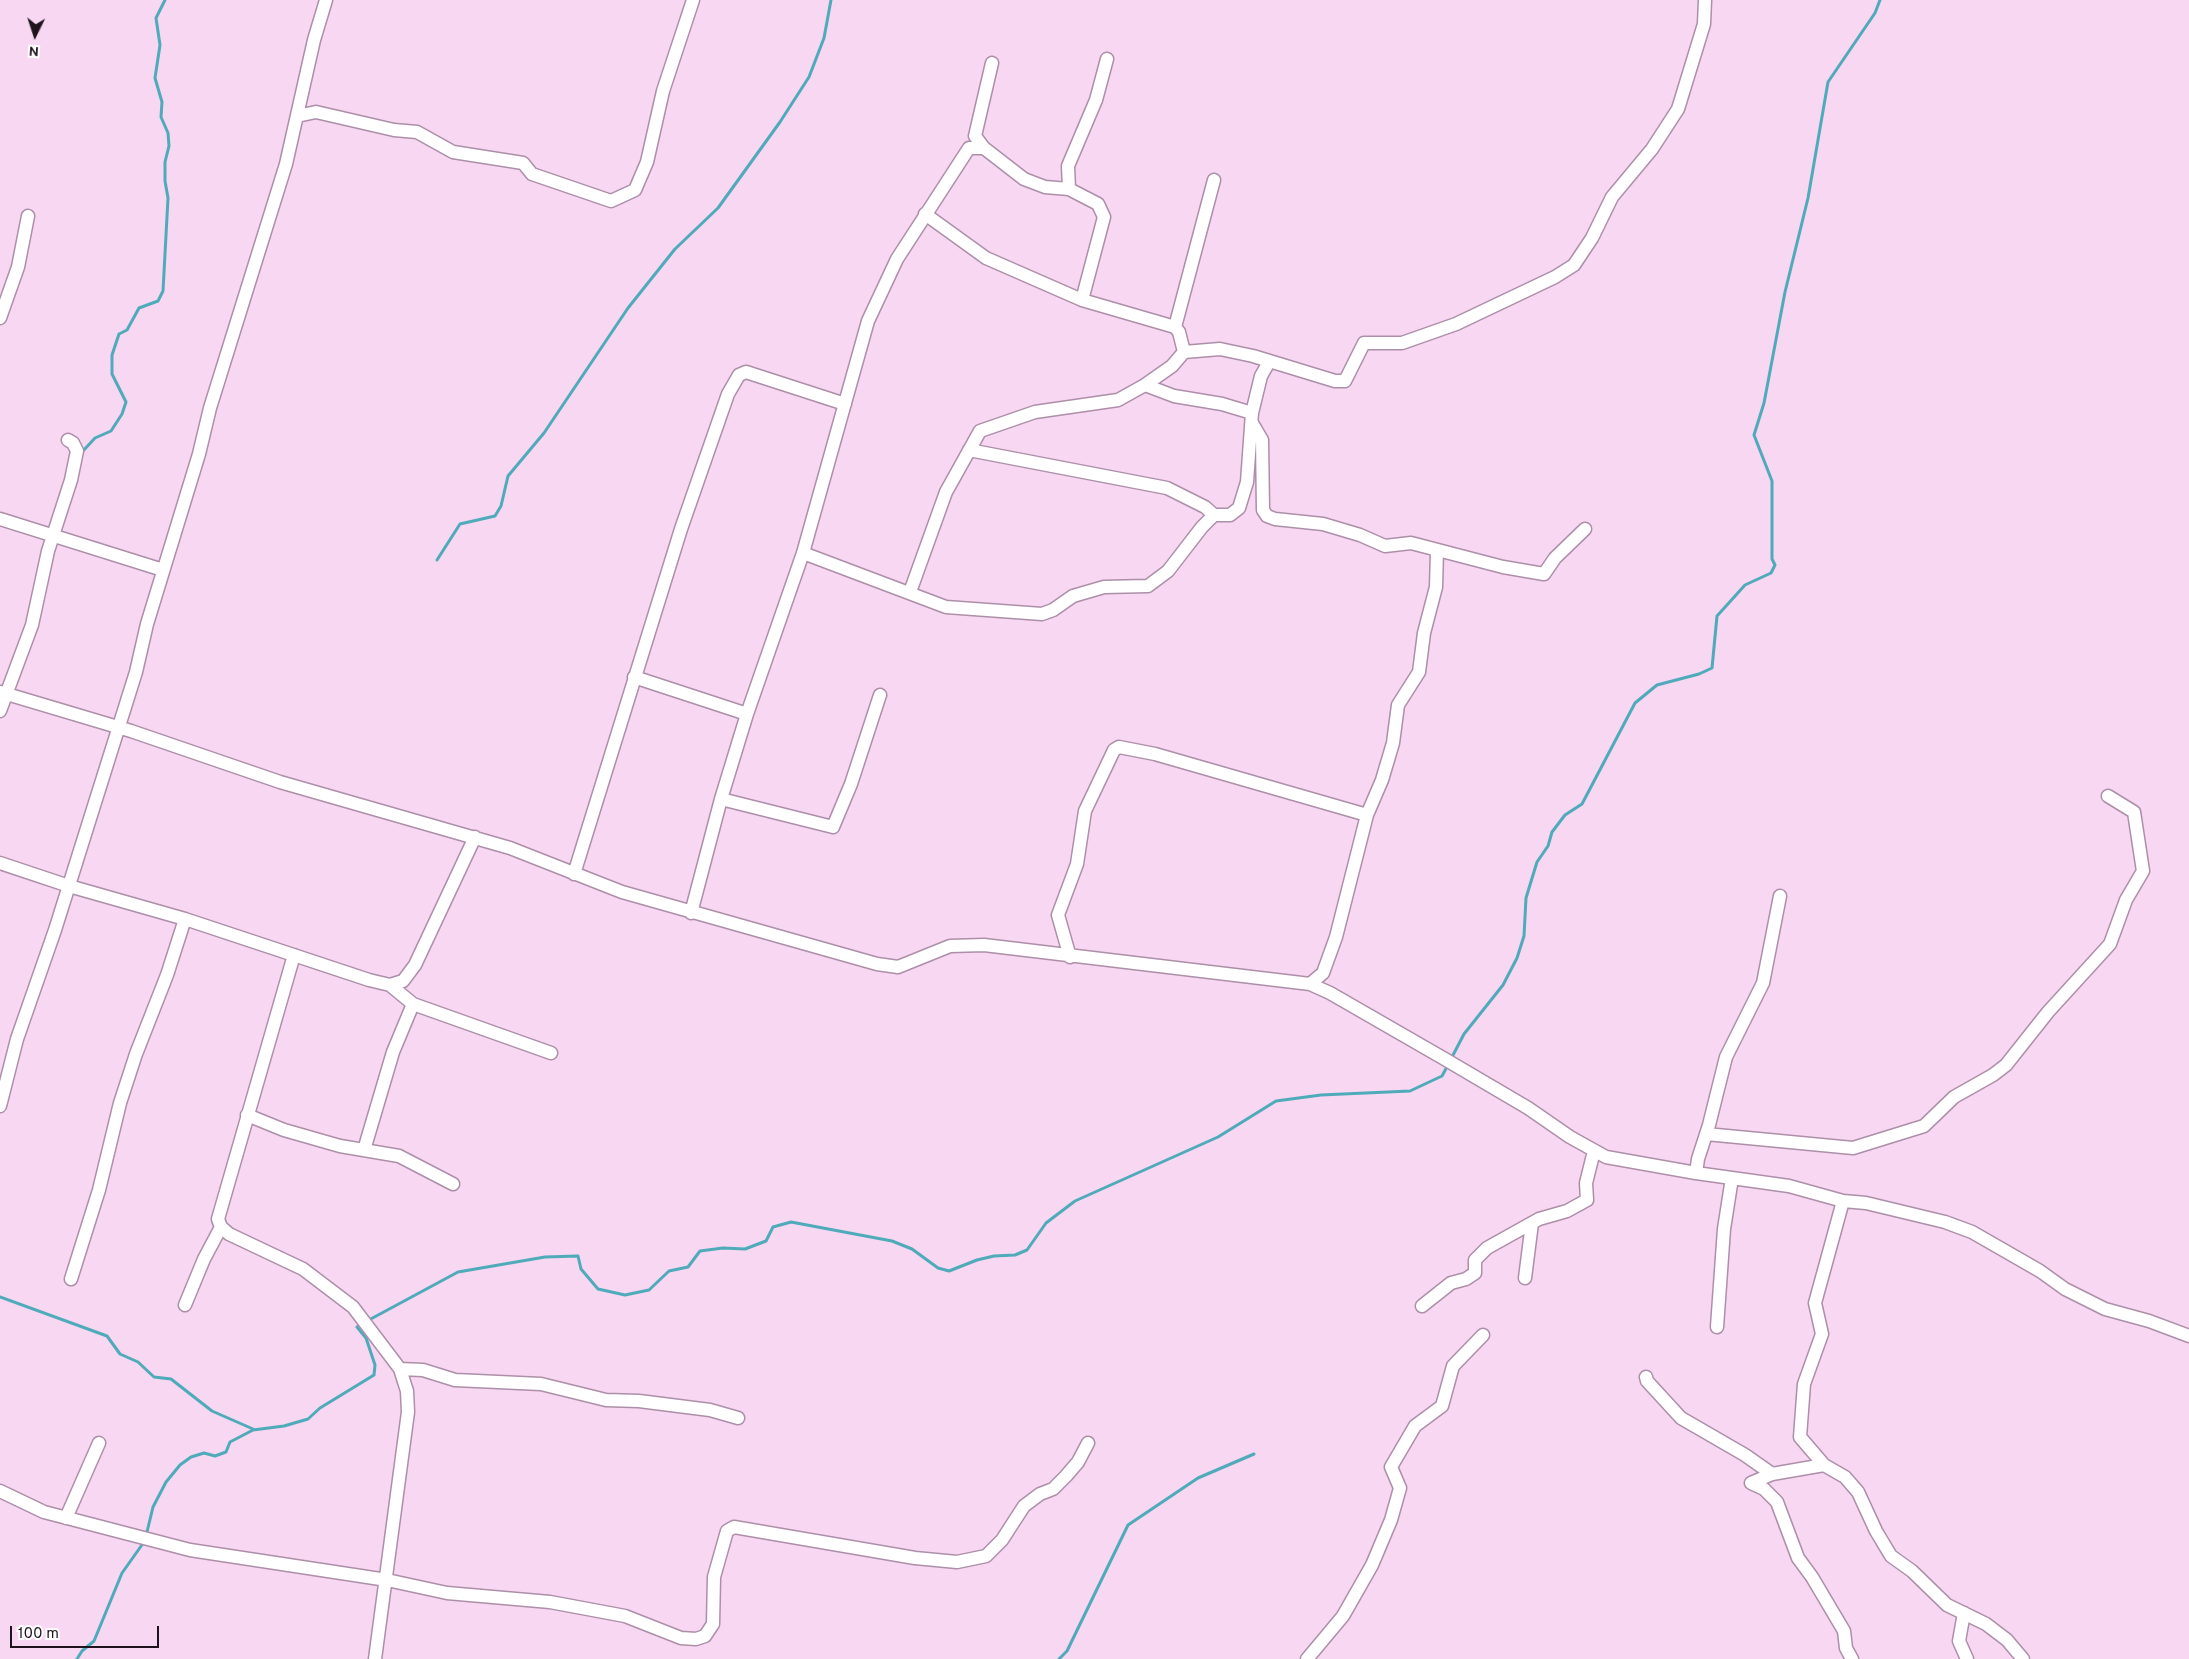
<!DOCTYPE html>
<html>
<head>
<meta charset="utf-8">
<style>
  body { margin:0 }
  #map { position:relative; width:2189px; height:1659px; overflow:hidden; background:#f7d7f2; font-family:Overpass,sans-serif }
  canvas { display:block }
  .north { position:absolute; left:10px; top:10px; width:50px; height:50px; -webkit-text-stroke:4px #fff; paint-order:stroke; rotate:184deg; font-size:14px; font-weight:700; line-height:20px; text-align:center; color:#1f141e }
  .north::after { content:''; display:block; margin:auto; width:18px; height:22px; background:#1f141e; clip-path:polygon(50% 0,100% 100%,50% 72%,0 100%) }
  .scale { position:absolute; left:10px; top:1626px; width:149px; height:22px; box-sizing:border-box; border:2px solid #1f141e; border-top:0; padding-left:6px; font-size:15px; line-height:18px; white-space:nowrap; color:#1f141e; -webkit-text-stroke:4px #fff; paint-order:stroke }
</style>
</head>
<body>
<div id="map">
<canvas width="2189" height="1659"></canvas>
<div class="north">N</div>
<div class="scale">100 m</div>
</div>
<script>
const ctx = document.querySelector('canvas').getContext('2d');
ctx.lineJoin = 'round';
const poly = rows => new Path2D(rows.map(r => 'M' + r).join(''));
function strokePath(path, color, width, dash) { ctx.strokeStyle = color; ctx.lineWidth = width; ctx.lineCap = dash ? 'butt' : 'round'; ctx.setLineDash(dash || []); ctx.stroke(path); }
strokePath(poly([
  [82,452,95,438,111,431,122,414,126,402,112,374,112,355,119,334,127,330,139,308,158,301,163,291,168,198,165,181,165,162,169,146,168,133,161,117,162,102,155,78,160,45,156,18,165,0],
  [437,560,460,524,495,516,501,506,508,476,544,433,628,308,675,249,718,208,780,122,809,77,824,38,831,0],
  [1451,1059,1464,1034,1503,985,1517,958,1524,936,1526,898,1537,862,1548,846,1552,832,1565,815,1582,804,1635,703,1657,685,1699,674,1712,668,1717,616,1745,585,1771,573,1775,565,1772,559,1772,481,1754,435,1764,403,1785,292,1808,198,1828,82,1875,13,1880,0],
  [0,1297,107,1336,120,1354,138,1362,154,1377,171,1379,212,1411,253,1429],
  [367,1321,458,1272,545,1257,578,1256,581,1269,598,1289,625,1295,649,1290,669,1271,688,1267,700,1251,723,1248,745,1249,766,1241,773,1227,791,1222,892,1241,912,1249,938,1268,949,1271,977,1260,994,1256,1015,1255,1027,1250,1046,1223,1075,1201,1218,1137,1276,1101,1321,1095,1410,1091,1442,1076,1448,1065],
  [146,1536,153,1507,166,1482,180,1465,191,1457,204,1453,215,1456,226,1452,230,1442,253,1430,284,1426,308,1419,320,1408,374,1375,375,1365,366,1338,357,1327,362,1324],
  [77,1659,82,1651,94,1641,122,1573,144,1542],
  [1059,1659,1067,1651,1128,1525,1198,1478,1254,1454]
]), '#4faaba', 3);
const minor = poly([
  [297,116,316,112,394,130,417,132,453,152,523,163,532,174,611,201,635,190,647,162,663,91,693,0],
  [984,148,975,136,992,63],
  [1069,189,1068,166,1096,100,1107,59],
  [925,214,986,258,1082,300,1175,327],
  [0,318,18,267,28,216],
  [1184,352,1179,332,1175,327,1214,180],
  [1145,385,1174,396,1222,404,1252,413],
  [1252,423,1262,440,1263,510,1267,516,1275,519,1323,524,1360,535,1385,546,1411,543,1503,567,1544,574,1555,558,1585,529],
  [969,450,1167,488,1205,507,1214,515,1230,515,1239,508,1247,482,1252,413,1261,376,1269,362],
  [0,519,163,570],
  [803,553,946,607,1042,614,1053,610,1073,596,1104,587,1148,586,1168,571,1202,527,1214,515],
  [910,592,946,492,980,431,1035,412,1118,400,1145,385,1172,366,1184,352,1220,349,1253,356,1335,381,1345,381,1364,343,1402,343,1456,324,1555,277,1574,265,1592,238,1612,197,1652,149,1678,109,1704,24,1705,0],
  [634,677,747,714],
  [0,692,131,731,280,782,510,848,622,892,877,964,898,967,950,946,984,945,1310,984,1330,993,1443,1058,1528,1108,1570,1137,1606,1157,1696,1173,1789,1186,1843,1201,1866,1203,1945,1222,1972,1232,2040,1271,2065,1289,2105,1309,2149,1321,2189,1336],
  [0,711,32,625,48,551,71,480,77,451,73,443,68,440],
  [721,799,833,827,851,784,880,695],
  [0,863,69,886,185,919,369,980,390,985,413,1004,551,1053],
  [574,874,681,529,728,394,739,375,746,372,845,404],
  [691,913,721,799,747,714,803,553,868,321,897,259,969,148,984,148,1024,179,1045,187,1069,189,1098,204,1104,217,1082,300],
  [294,955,218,1219,221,1227,229,1234,303,1269,353,1307,400,1369,407,1391,408,1412,375,1659],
  [1070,957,1058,915,1077,864,1085,811,1114,750,1119,747,1155,754,1367,815],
  [1310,984,1323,973,1336,937,1367,815,1382,780,1393,743,1398,705,1419,672,1424,633,1436,587,1437,550],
  [390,985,403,981,415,965,475,837],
  [0,1106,17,1039,55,930,136,672,147,624,199,454,210,408,286,164,314,40,326,0],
  [247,1115,284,1130,340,1146,399,1156,453,1184],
  [1706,1134,1853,1148,1924,1126,1954,1097,1993,1075,2006,1065,2048,1012,2110,944,2126,900,2143,871,2134,812,2108,796],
  [364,1150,393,1052,413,1004],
  [1696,1173,1698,1159,1709,1125,1726,1057,1763,983,1780,896],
  [1525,1278,1532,1223],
  [71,1279,99,1190,120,1103,136,1054,167,975,185,919],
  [185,1305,204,1259,221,1227],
  [1422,1306,1451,1283,1466,1279,1475,1273,1475,1260,1487,1248,1539,1219,1567,1211,1587,1200,1586,1183,1594,1151],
  [1717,1327,1724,1229,1732,1178],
  [400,1369,423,1370,455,1380,541,1384,606,1400,639,1401,710,1410,738,1418],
  [1646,1377,1647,1381,1681,1418,1745,1455,1772,1474,1824,1465,1845,1477,1858,1492,1876,1531,1891,1556,1912,1571,1947,1605,1986,1624,2007,1640,2023,1659],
  [1824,1465,1800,1437,1804,1384,1822,1334,1815,1303,1843,1201],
  [1772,1474,1751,1483,1764,1489,1777,1502,1798,1558,1812,1577,1844,1631,1846,1648,1852,1659],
  [0,1491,44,1512,190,1550,387,1580,447,1593,550,1602,625,1616,681,1638,696,1639,705,1636,713,1624,714,1577,727,1531,734,1527,915,1558,957,1562,986,1556,1002,1540,1024,1506,1040,1494,1053,1489,1066,1476,1078,1462,1088,1443],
  [66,1518,99,1443],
  [1964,1613,1959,1641,1967,1659],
  [1307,1659,1343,1616,1372,1565,1391,1520,1400,1488,1391,1467,1415,1426,1442,1406,1453,1366,1483,1335]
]);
strokePath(minor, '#ad8fa9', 15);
strokePath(minor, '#fff', 12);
</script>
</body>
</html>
